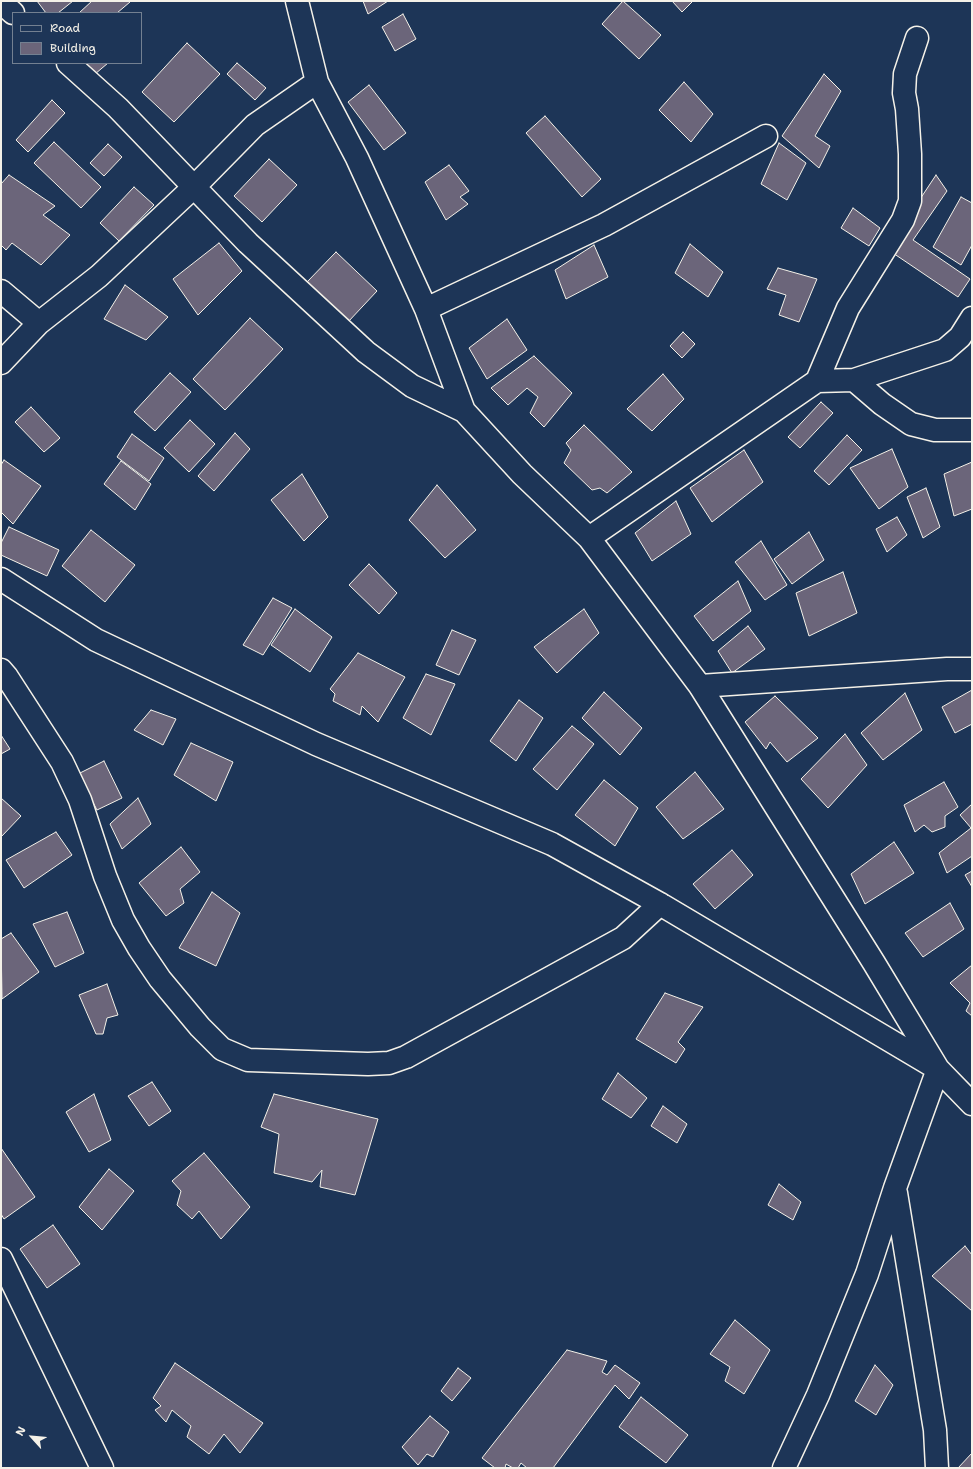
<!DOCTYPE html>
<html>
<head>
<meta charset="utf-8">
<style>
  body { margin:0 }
  #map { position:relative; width:973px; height:1469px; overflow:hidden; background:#1d3557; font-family:"Shantell Sans",sans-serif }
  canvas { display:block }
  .frame { position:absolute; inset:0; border:2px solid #f4f1e8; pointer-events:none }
  .legend { position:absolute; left:12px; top:12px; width:130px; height:52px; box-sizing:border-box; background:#1d3557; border:1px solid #738091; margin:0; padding:5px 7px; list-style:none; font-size:12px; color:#f4f1e8 }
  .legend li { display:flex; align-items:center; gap:8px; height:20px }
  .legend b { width:20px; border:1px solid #738091 }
  .north { position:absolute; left:12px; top:1417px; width:40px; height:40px; -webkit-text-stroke:3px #1d3557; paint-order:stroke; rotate:297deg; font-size:11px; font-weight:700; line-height:16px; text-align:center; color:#f4f1e8 }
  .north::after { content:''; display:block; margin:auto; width:14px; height:18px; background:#f4f1e8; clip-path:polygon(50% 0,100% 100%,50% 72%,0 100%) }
</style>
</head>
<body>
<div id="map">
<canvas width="973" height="1469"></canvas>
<div class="frame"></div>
<ul class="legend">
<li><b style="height:5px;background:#1d3557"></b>Road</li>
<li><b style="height:11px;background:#6b657a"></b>Building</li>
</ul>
<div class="north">N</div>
</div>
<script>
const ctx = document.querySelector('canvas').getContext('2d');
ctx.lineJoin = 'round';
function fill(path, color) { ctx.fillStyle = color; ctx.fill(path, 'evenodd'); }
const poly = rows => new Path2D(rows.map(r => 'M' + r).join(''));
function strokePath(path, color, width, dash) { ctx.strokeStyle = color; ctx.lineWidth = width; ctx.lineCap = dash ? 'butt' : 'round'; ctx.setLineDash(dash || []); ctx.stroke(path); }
const building = poly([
  [37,1,73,1,58,13,46,13,37,1],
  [92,1,129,1,130,2,117,13,79,13,92,1],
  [363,1,388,1,368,14,363,1],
  [623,1,661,35,639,59,602,24,623,1],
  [672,1,693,1,682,12,672,1],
  [403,14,416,39,395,51,382,27,403,14],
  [187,43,220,74,174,122,142,92,187,43],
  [73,63,108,63,88,80,73,63],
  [237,63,266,88,255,100,227,74,237,63],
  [824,74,841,91,815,136,830,146,819,168,782,136,824,74],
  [684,82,713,114,691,142,659,110,684,82],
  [369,85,406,133,384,150,348,102,369,85],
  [52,100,65,113,28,152,16,140,52,100],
  [545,116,601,179,582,197,526,133,545,116],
  [54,142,101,187,81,208,34,163,54,142],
  [779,143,806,163,787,200,761,184,779,143],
  [108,144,122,157,104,176,90,163,108,144],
  [269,159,297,185,262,222,234,196,269,159],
  [449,165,469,191,460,197,468,204,446,220,425,182,449,165],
  [9,175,55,206,43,215,70,235,41,265,12,243,6,250,1,245,1,184,9,175],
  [936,175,947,191,913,240,970,279,958,297,887,249,936,175],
  [134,187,154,205,119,241,100,223,134,187],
  [961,197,972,203,972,245,961,265,933,247,961,197],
  [853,208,880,228,869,246,841,228,853,208],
  [219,243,242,271,198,315,173,279,219,243],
  [690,244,723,272,708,297,675,273,690,244],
  [594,245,608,277,566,299,555,270,594,245],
  [336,252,377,291,348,322,307,282,336,252],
  [778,268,817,279,799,322,779,315,786,295,767,289,778,268],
  [125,285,168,317,146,340,104,319,125,285],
  [250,318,283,349,225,410,193,379,250,318],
  [507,319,527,350,487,379,469,348,507,319],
  [683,332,695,344,682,358,670,346,683,332],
  [534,356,572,393,544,427,530,413,538,397,527,388,508,405,491,388,534,356],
  [170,373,191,392,155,431,134,412,170,373],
  [663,374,684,399,652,431,627,409,663,374],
  [821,402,833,413,800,448,788,437,821,402],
  [31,407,60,438,44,452,15,422,31,407],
  [190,420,215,444,189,472,164,448,190,420],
  [584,425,632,472,607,493,600,488,592,490,564,463,571,450,566,443,584,425],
  [235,433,250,449,214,491,198,476,235,433],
  [132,434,164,458,149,481,117,457,132,434],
  [847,435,862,450,829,485,814,471,847,435],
  [892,449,908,487,879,509,850,468,892,449],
  [744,450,763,482,712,522,690,488,744,450],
  [4,460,41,486,13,524,1,512,1,465,4,460],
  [121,461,151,484,135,510,104,484,121,461],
  [972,462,972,509,954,516,944,474,972,462],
  [302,474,328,517,304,541,271,500,302,474],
  [437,485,476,530,445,558,409,520,437,485],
  [926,488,940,527,923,538,907,497,926,488],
  [676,501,691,534,652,561,635,533,676,501],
  [897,517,907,535,887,552,876,529,897,517],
  [9,527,59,550,47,576,1,555,1,543,9,527],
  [91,530,135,565,105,602,62,566,91,530],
  [809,532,824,560,792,584,774,559,809,532],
  [761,541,787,585,765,600,735,562,761,541],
  [369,564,397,593,379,614,349,585,369,564],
  [843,572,857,613,809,636,796,593,843,572],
  [738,581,751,611,713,641,694,616,738,581],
  [273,598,292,608,263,655,243,645,273,598],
  [295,609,332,637,310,672,271,645,295,609],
  [584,609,599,633,557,673,534,647,584,609],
  [748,626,765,649,732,673,718,651,748,626],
  [452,630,476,640,459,675,436,665,452,630],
  [358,653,405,677,378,722,362,706,360,715,333,701,335,694,330,689,358,653],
  [426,674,455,684,431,735,403,718,426,674],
  [972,690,972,724,955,733,942,707,972,690],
  [604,692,642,728,620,755,582,718,604,692],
  [905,693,922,730,883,760,861,733,905,693],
  [775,696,818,738,787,762,770,742,766,749,745,722,775,696],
  [519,700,543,718,516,761,490,741,519,700],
  [151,710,176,719,163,745,134,730,151,710],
  [572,726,594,744,557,790,533,769,572,726],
  [845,734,867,765,828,808,801,779,845,734],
  [1,735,10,749,1,754,1,735],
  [191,743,233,762,216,801,174,775,191,743],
  [104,761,122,798,97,810,78,774,104,761],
  [695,772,724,809,683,839,656,807,695,772],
  [604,780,638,808,615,846,575,815,604,780],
  [944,782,958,807,945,816,945,827,932,832,924,825,915,832,904,805,944,782],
  [1,798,21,816,1,837,1,798],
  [138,798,151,824,122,849,110,824,138,798],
  [972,804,972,856,947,873,939,853,971,828,960,815,972,804],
  [56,832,72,855,24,888,6,860,56,832],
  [894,842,914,873,865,904,851,874,894,842],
  [181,847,200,872,180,889,184,903,166,916,139,883,181,847],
  [732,850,753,875,715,909,693,884,732,850],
  [972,871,972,887,965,875,972,871],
  [212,892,240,913,216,966,179,948,212,892],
  [950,903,964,929,923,957,905,933,950,903],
  [67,912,84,953,55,967,33,924,67,912],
  [11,933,39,972,2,999,1,939,11,933],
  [972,965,972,1016,966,1011,970,1003,950,983,972,965],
  [107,984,118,1015,107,1018,103,1034,96,1034,79,995,107,984],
  [665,993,703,1007,678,1042,685,1049,676,1063,636,1039,665,993],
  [618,1073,647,1098,631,1118,602,1099,618,1073],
  [152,1082,171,1111,149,1126,128,1096,152,1082],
  [94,1094,111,1140,89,1152,66,1112,94,1094],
  [274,1094,378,1119,355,1195,320,1187,322,1170,312,1182,274,1173,279,1134,261,1127,274,1094],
  [663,1106,687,1124,677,1143,651,1126,663,1106],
  [1,1148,35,1197,4,1219,1,1214,1,1148],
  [204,1153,250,1207,221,1239,199,1211,192,1219,177,1205,181,1191,172,1181,204,1153],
  [109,1169,134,1191,102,1230,79,1207,109,1169],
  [779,1184,801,1202,793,1220,768,1205,779,1184],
  [53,1225,80,1264,47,1288,20,1249,53,1225],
  [965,1246,972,1255,972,1311,932,1276,965,1246],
  [735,1320,770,1350,744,1394,725,1381,730,1367,710,1354,735,1320],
  [567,1350,607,1361,602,1372,607,1375,615,1365,640,1383,629,1399,615,1385,553,1468,527,1468,521,1463,518,1468,513,1468,506,1464,505,1468,495,1468,482,1458,567,1350],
  [175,1363,263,1423,240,1453,224,1434,209,1454,187,1437,191,1426,172,1410,166,1422,155,1410,161,1406,153,1398,175,1363],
  [875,1365,893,1385,876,1415,855,1401,875,1365],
  [458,1368,471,1378,452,1401,441,1391,458,1368],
  [641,1397,688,1435,666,1463,619,1427,641,1397],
  [430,1416,449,1432,433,1457,427,1454,418,1465,402,1447,430,1416],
  [972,1453,972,1468,958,1468,972,1453]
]);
fill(building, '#6b657a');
strokePath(building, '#f4f1e8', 1);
const minor = poly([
  [297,1,317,82,357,158,426,309,464,411,522,474,589,538,700,686,874,963,938,1069,895,1188,867,1274,818,1395,784,1468],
  [1,2,13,13],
  [68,63,118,108,248,243,366,352,412,386,464,411],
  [1,291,39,323],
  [426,309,604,225,766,136],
  [1,363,39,323,99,276,195,186,255,125,317,82],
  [854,380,882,404,911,424,935,430,972,430],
  [817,381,848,308,903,220,910,201,910,154,907,109,904,93,905,74,917,38],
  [589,538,817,381,854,380,945,350,960,337,972,318],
  [1,579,96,640,316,744,552,844,660,904,938,1069,972,1104],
  [1,670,7,677,62,762,80,800,105,876,123,920,139,948,160,979,200,1027,222,1049,248,1060,368,1064,389,1063,406,1057,623,938,660,904],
  [700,686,947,669,972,669],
  [896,1193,935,1430,937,1468],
  [1,1259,102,1468]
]);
strokePath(minor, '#f4f1e8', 25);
strokePath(minor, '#1d3557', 22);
</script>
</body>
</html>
